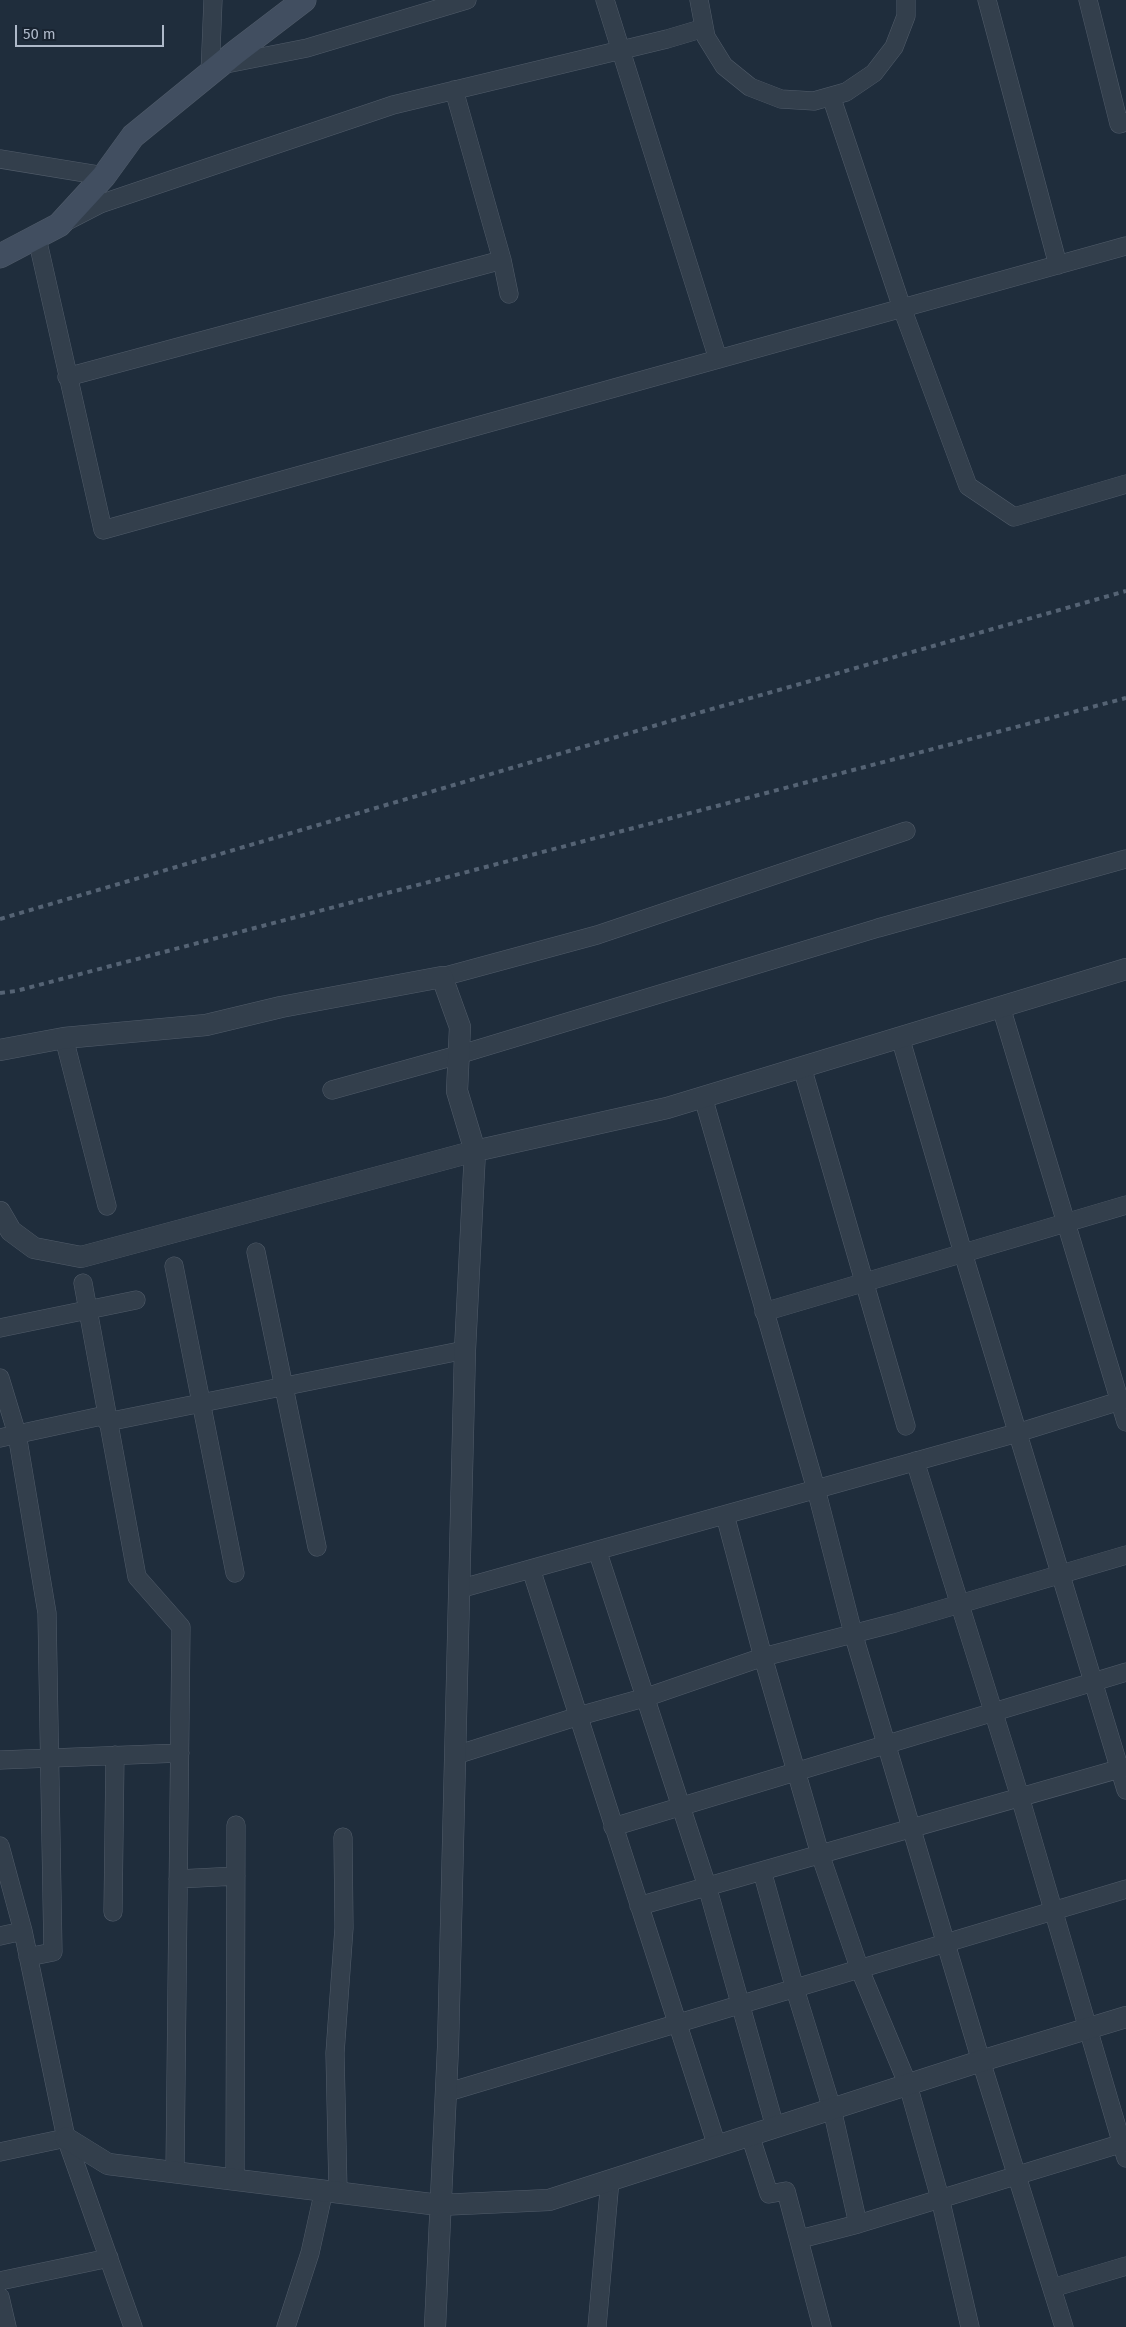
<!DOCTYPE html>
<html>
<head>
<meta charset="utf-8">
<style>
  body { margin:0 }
  #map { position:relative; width:1126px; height:2327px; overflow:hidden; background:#1f2d3c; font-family:"Fira Sans",sans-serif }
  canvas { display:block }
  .scale { position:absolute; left:15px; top:25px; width:149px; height:22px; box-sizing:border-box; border:2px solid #aeb9c9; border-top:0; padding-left:6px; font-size:15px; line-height:18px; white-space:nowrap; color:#aeb9c9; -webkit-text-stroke:4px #192431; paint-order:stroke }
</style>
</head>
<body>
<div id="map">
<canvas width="1126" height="2327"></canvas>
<div class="scale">50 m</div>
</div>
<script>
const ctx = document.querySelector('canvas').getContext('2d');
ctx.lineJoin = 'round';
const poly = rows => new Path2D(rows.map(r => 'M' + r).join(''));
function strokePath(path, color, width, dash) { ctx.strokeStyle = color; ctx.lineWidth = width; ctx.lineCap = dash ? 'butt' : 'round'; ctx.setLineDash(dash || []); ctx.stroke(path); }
const minor = poly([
  [605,0,718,359],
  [699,0,706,37,724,66,750,87,781,99,814,101,846,92,874,73,894,47,906,16,906,0],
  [987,0,1058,265],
  [1088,0,1119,124,1126,122],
  [221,65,307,48,467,0],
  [210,74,213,0],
  [454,90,502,260,509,294],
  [831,96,902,308,968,486,1014,517,1126,484],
  [0,159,104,176],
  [67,221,100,204,393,105,667,39,704,28],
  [37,238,103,530,1126,246],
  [67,377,502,260],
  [442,977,597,935,906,831],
  [1001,1007,1126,1422],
  [900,1037,963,1253,1126,1790],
  [64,1038,107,1206],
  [802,1067,906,1426],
  [332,1090,458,1055,878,928,1126,859],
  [703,1097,816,1489,853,1633,981,2061,1064,2327],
  [256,1252,317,1547],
  [174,1266,235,1573],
  [83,1283,137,1577,181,1627,175,2170],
  [764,1312,1126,1205],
  [0,1328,136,1300],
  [0,1378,17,1434,47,1613,53,1952,28,1957],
  [107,1422,465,1350],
  [0,1438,106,1415],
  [915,1461,1020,1797,1126,2158],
  [725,1515,763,1657,820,1854,860,1970,908,2085,940,2198,970,2327],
  [597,1550,707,1886,775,2127],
  [531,1569,717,2146],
  [459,1589,1017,1433,1126,1399],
  [456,1755,579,1716,647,1697,763,1657,895,1623,1126,1555],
  [0,1760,180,1753],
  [613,1827,1126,1672],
  [0,1846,23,1931,66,2138,133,2327],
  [762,1871,795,1989,832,2109,858,2224],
  [178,1879,236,1876],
  [639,1906,1126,1767],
  [113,1912,115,1755],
  [0,1936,23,1931],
  [445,2093,1126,1889],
  [750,2135,769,2194,786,2191,822,2327],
  [0,2152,66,2138],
  [235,2178,236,1825],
  [338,2191,335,2053,344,1928,343,1837],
  [800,2239,858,2224,1126,2142],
  [0,2281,109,2258],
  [1052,2288,1126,2266],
  [0,2297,7,2327],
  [286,2327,310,2253,324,2190],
  [597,2327,610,2180]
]);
const tertiary = poly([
  [0,1050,64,1038,206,1025,281,1007,442,977,460,1027,457,1091,475,1151,465,1350,448,2047,435,2327],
  [0,1212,11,1231,34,1248,81,1257,475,1151,667,1108,1126,969],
  [66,2138,108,2164,439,2205,549,2200,981,2061,1126,2017]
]);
const secondary = poly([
  [0,256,59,225,104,176,133,136,236,52,304,0]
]);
strokePath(minor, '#515c6a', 19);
strokePath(tertiary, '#515c6a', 22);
strokePath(secondary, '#515c6a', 25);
strokePath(minor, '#333f4c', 18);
strokePath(tertiary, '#333f4c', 21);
strokePath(secondary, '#414e60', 24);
strokePath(poly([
  [0,919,684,717,1126,591],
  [0,993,16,991,1126,698]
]), '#556374', 4, [5, 5]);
</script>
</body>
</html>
